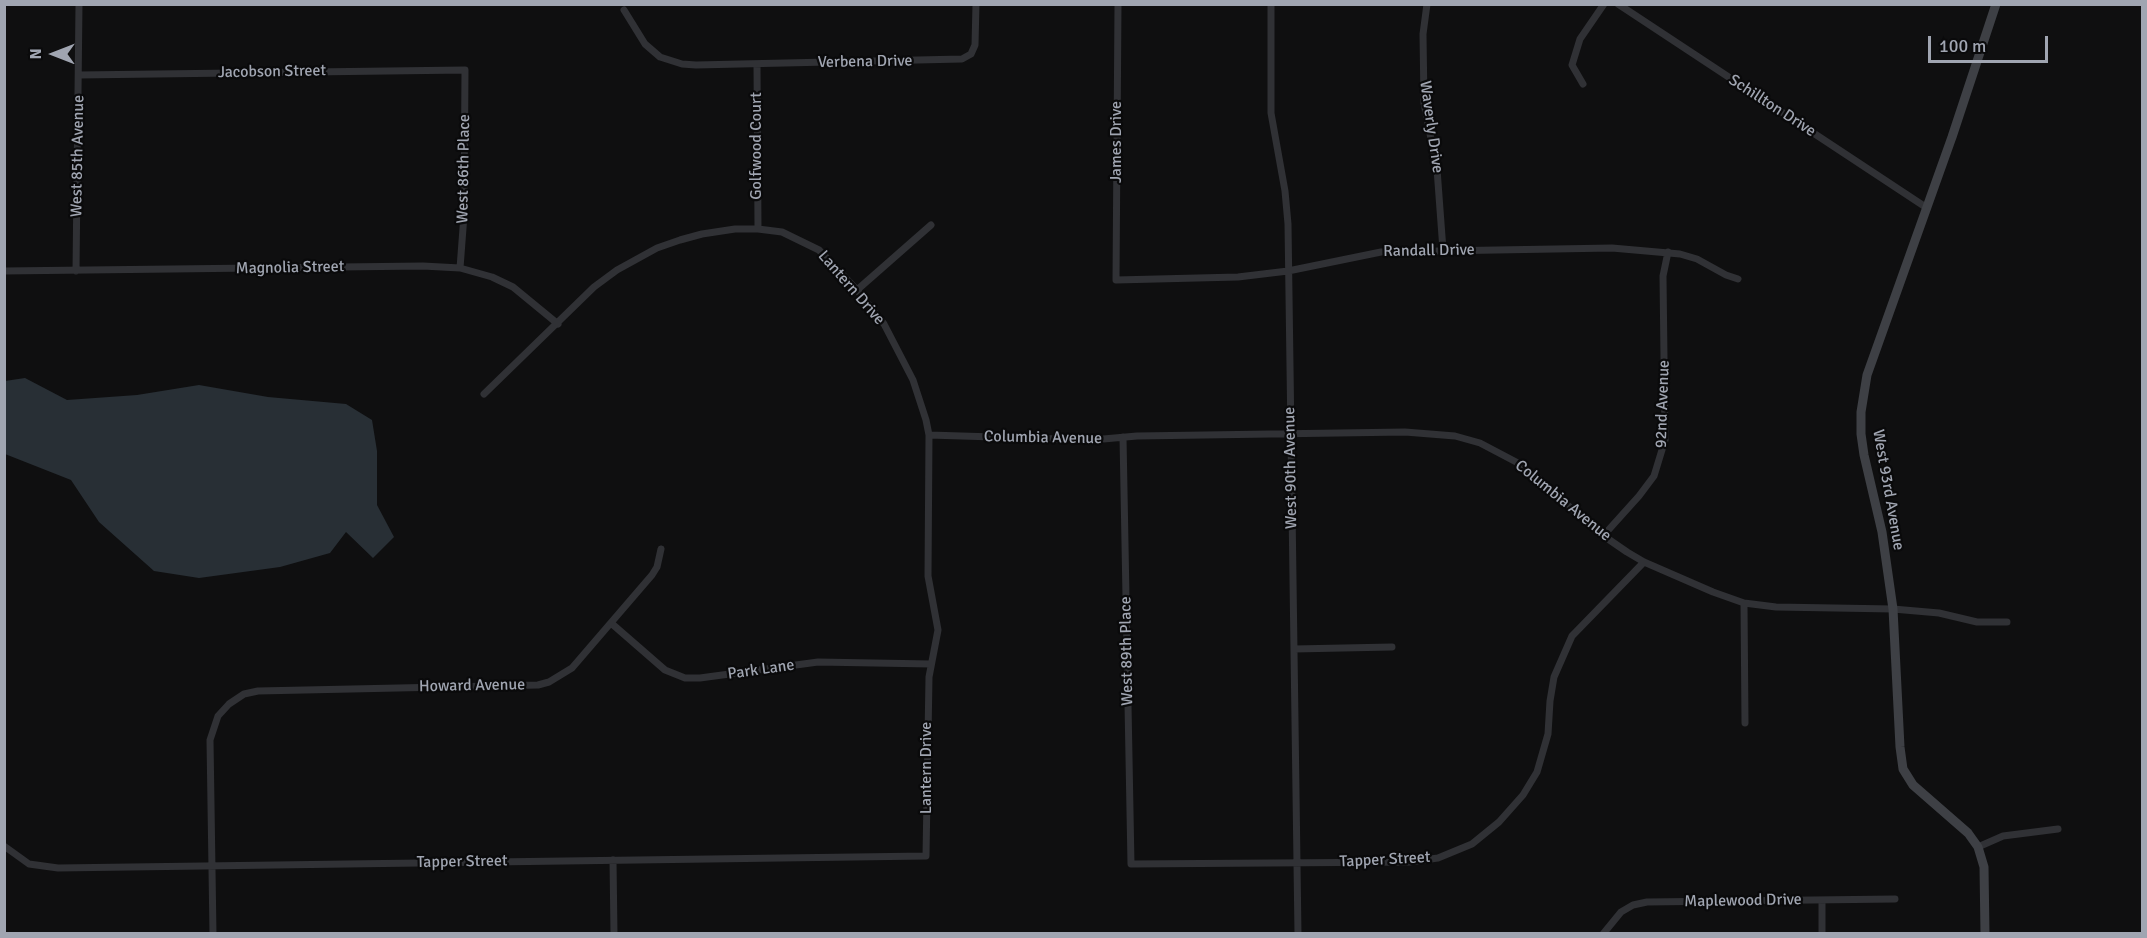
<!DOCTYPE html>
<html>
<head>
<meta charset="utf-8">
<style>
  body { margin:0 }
  #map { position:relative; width:2147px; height:938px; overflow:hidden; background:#0f0f10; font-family:Signika,sans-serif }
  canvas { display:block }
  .frame { position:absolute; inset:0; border:6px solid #a0a5b1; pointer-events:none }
  .north { position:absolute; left:24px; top:24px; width:60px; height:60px; -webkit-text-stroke:4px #0a0a0b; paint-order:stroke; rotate:270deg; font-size:16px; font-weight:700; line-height:24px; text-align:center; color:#a0a5b1 }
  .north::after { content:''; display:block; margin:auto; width:21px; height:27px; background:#a0a5b1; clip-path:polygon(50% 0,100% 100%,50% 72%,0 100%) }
  .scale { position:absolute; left:1928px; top:36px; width:120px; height:27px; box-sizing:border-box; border:3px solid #a0a5b1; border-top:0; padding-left:8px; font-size:18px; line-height:21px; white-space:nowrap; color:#a0a5b1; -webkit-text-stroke:4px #0a0a0b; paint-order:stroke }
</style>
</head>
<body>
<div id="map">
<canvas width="2147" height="938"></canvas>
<div class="frame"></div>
<div class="north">N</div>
<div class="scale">100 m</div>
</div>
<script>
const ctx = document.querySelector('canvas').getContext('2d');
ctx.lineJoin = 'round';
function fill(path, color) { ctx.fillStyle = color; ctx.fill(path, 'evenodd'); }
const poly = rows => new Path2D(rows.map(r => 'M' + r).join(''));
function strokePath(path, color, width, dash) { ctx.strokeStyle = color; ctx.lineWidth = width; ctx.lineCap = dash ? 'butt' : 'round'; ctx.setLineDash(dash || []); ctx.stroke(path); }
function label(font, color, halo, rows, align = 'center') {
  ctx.font = font + ' Signika,sans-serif'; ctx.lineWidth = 4.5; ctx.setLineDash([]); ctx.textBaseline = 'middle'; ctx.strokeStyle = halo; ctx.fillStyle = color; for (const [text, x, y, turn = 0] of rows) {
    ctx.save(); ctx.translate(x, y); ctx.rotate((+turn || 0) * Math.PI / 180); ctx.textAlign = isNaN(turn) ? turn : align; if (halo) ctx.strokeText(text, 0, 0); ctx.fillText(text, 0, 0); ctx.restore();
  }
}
fill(poly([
  [25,378,67,400,137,395,199,385,268,397,346,404,372,420,377,451,377,505,394,537,373,558,346,532,330,553,280,567,199,578,154,571,99,522,71,480,5,454,5,381]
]), '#282f35');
strokePath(poly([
  [1118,4,1116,280,1238,277,1288,271,1381,252,1612,248,1680,254,1697,259,1726,275,1738,279],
  [1271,4,1271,113,1285,191,1288,224,1298,934],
  [1427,4,1423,34,1424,103,1437,169,1443,250],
  [1618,4,1927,208],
  [624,10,645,44,660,57,682,64,696,65,962,59,971,54,975,45,976,4],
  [757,64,758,229],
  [79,75,465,70,464,215,460,268],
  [1583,84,1572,65,1580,39,1604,4],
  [4,271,423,266,460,268,492,277,513,287,558,324],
  [76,271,79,4],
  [857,290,931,225],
  [929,435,1092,440,1137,436,1405,432,1455,436,1480,443,1518,463,1537,477,1595,530,1627,552,1644,562,1713,592,1744,603,1776,607,1893,609,1939,613,1977,622,2007,622],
  [1123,437,1131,864,1409,862,1438,858,1472,844,1499,822,1523,795,1537,772,1548,734,1550,701,1554,677,1572,636,1644,562],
  [1603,536,1639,496,1654,476,1665,440,1663,276,1668,252],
  [1744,603,1745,723],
  [611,623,665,670,685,678,700,678,818,662,931,664],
  [1294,649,1392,647],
  [4,846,29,864,58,868,926,856,929,677,938,630,928,576,929,435,926,420,913,380,884,324,857,290,819,250,782,232,758,229,735,229,702,234,680,240,657,248,617,270,594,287,484,394],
  [1978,847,2003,836,2058,829],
  [613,860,614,934],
  [1822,900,1822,934],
  [213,934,210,740,218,716,229,704,244,694,258,691,538,685,549,682,572,668,652,575,657,567,661,549],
  [1603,934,1621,912,1633,905,1647,902,1895,899]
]), '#303135', 7);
strokePath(poly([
  [1985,934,1984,867,1978,847,1968,833,1913,785,1903,769,1900,747,1893,609,1882,532,1864,455,1861,434,1861,412,1867,375,1952,137,1996,4]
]), '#3e4045', 9);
label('16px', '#a0a5b1', '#0a0a0b', [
  ["Verbena Drive",865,62,-1],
  ["Jacobson Street",272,72,-1],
  ["Schillton Drive",1772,106,33],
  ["Waverly Drive",1431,127,82],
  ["James Drive",1117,142,-90],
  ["Golfwood Court",757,146,-90],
  ["West 85th Avenue",78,156,-89],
  ["West 86th Place",464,169,-89],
  ["Randall Drive",1429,251,-1],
  ["Magnolia Street",290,268,-1],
  ["Lantern Drive",851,288,49],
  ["92nd Avenue",1663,404,-88],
  ["Columbia Avenue",1043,438,1],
  ["West 90th Avenue",1291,468,-91],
  ["West 93rd Avenue",1888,490,80],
  ["Columbia Avenue",1563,501,39],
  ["West 89th Place",1127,651,-91],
  ["Park Lane",761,670,-8],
  ["Howard Avenue",472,686,-1],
  ["Lantern Drive",927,768,-90],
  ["Tapper Street",1385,860,-3],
  ["Tapper Street",462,862,-1],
  ["Maplewood Drive",1743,901,-1]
]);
</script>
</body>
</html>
